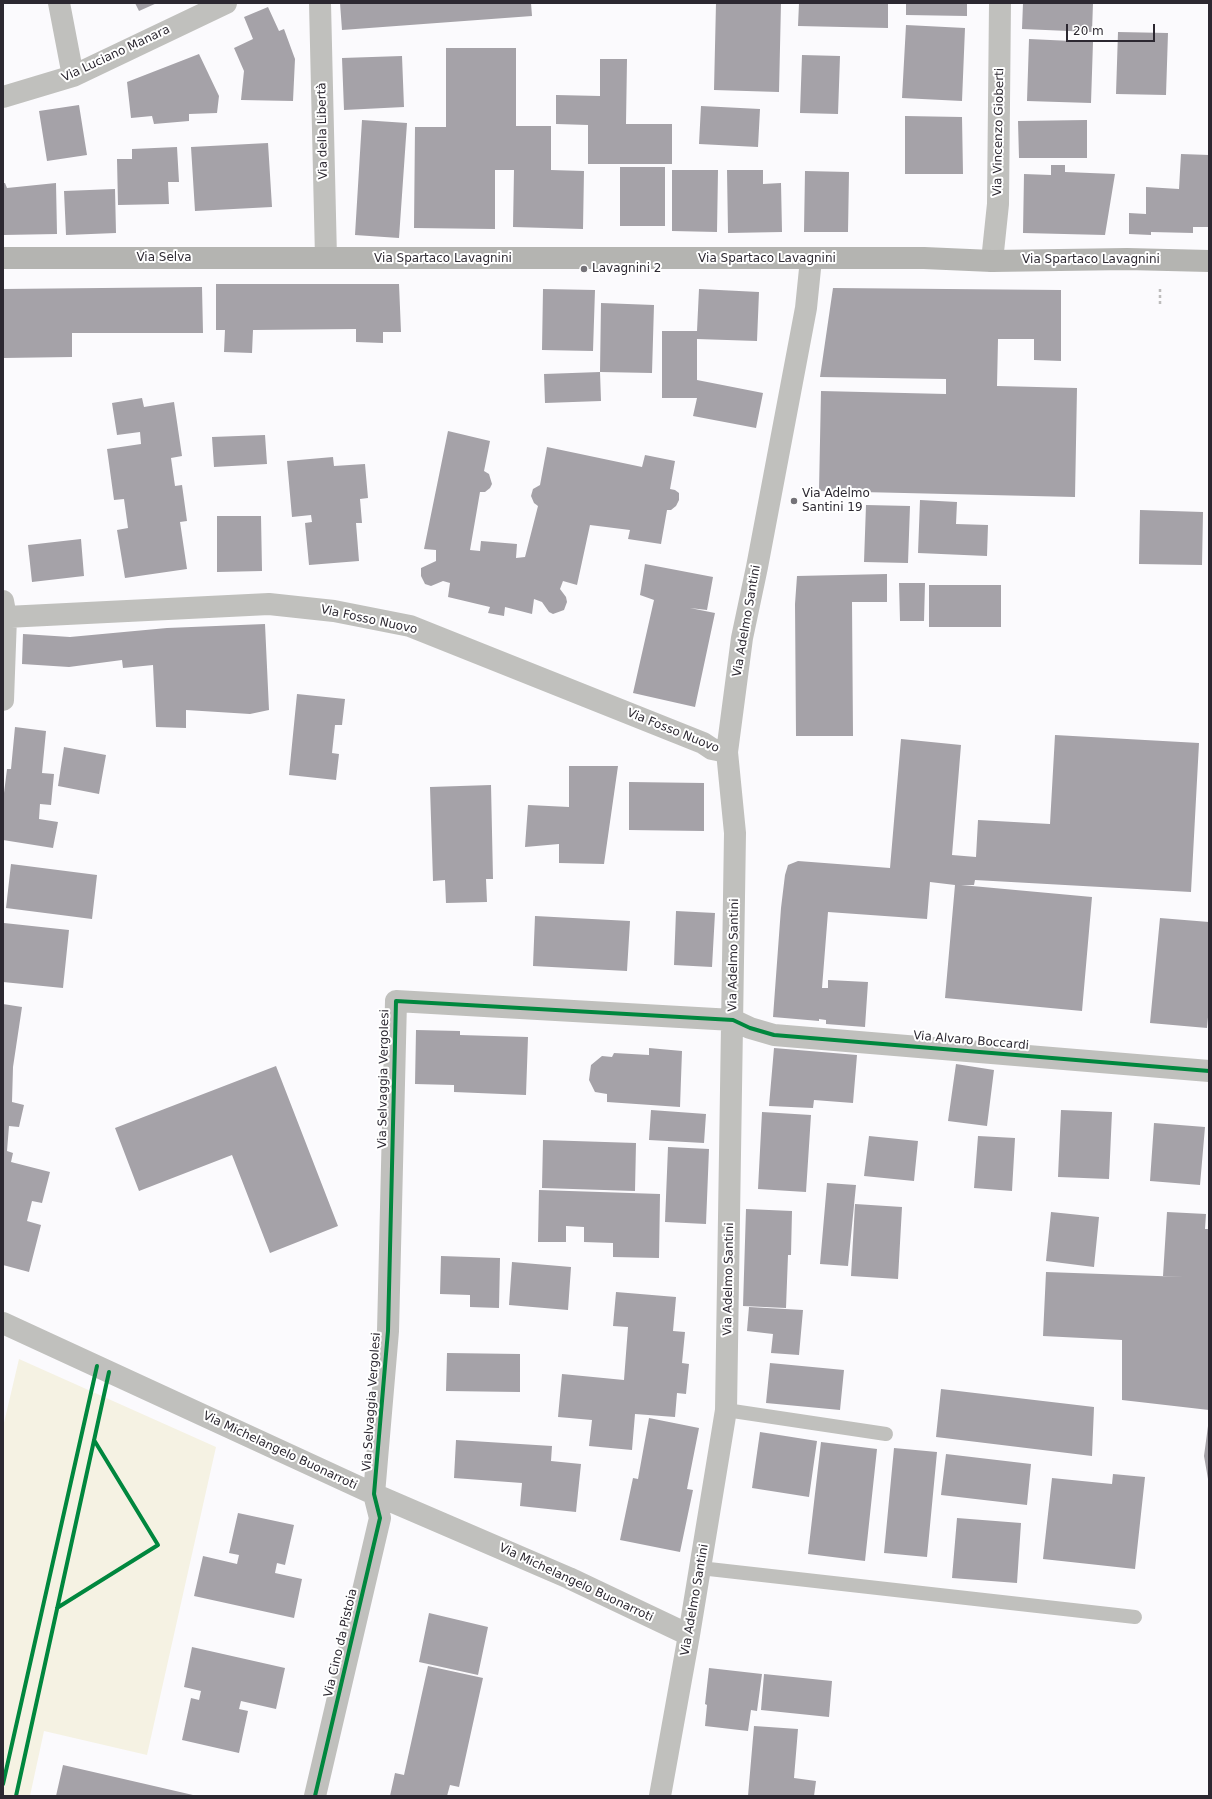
<!DOCTYPE html>
<html>
<head>
<meta charset="utf-8">
<style>
  body { margin:0 }
  #map { position:relative; width:1212px; height:1799px; overflow:hidden; background:#fbfafd; font-family:"DejaVu Sans",sans-serif }
  canvas { display:block }
  .frame { position:absolute; inset:0; border:4px solid #2c2831; pointer-events:none }
  .scale { position:absolute; left:1066px; top:24px; width:89px; height:18px; box-sizing:border-box; border:2px solid #2c2831; border-top:0; padding-left:5px; font-size:12px; line-height:14px; white-space:nowrap; color:#2c2831; -webkit-text-stroke:3px #fff; paint-order:stroke }
</style>
</head>
<body>
<div id="map">
<canvas width="1212" height="1799"></canvas>
<div class="frame"></div>
<div class="scale">20 m</div>
</div>
<script>
const ctx = document.querySelector('canvas').getContext('2d');
ctx.lineJoin = 'round';
function fill(path, color) { ctx.fillStyle = color; ctx.fill(path, 'evenodd'); }
const poly = rows => new Path2D(rows.map(r => 'M' + r).join(''));
function strokePath(path, color, width, dash) { ctx.strokeStyle = color; ctx.lineWidth = width; ctx.lineCap = dash ? 'butt' : 'round'; ctx.setLineDash(dash || []); ctx.stroke(path); }
function label(font, color, halo, rows, align = 'center') {
  ctx.font = font + ' "DejaVu Sans",sans-serif'; ctx.lineWidth = 4; ctx.setLineDash([]); ctx.textBaseline = 'middle'; ctx.strokeStyle = halo; ctx.fillStyle = color; for (const [text, x, y, turn = 0] of rows) {
    ctx.save(); ctx.translate(x, y); ctx.rotate((+turn || 0) * Math.PI / 180); ctx.textAlign = isNaN(turn) ? turn : align; if (halo) ctx.strokeText(text, 0, 0); ctx.fillText(text, 0, 0); ctx.restore();
  }
}
fill(poly([
  [19,1359,216,1447,147,1755,44,1731,30,1796,3,1796,3,1427]
]), '#f5f2e3');
fill(poly([
  [135,3,157,3,139,11],
  [340,3,531,3,532,16,342,30],
  [716,3,781,3,779,92,714,90],
  [799,3,888,3,888,28,798,26],
  [906,3,967,3,967,16,906,15],
  [1023,3,1093,3,1092,32,1022,29],
  [268,7,279,31,284,29,295,59,293,101,241,100,244,71,234,48,253,39,244,17],
  [906,25,965,28,962,101,902,98],
  [1118,32,1168,33,1166,95,1116,94],
  [1029,39,1093,42,1091,103,1027,101],
  [446,48,516,48,516,126,551,126,551,170,584,171,583,229,513,227,514,170,495,170,495,229,414,228,415,127,446,127],
  [199,54,219,96,217,113,189,114,189,121,154,124,152,116,131,118,127,82],
  [802,55,840,56,838,114,800,113],
  [402,56,404,107,344,110,342,58],
  [600,59,627,59,626,124,672,124,672,164,588,164,588,125,556,124,556,95,600,96],
  [79,105,87,155,47,161,39,111],
  [701,106,760,109,758,147,699,144],
  [905,116,962,117,963,174,905,174],
  [362,120,407,123,399,238,355,235],
  [1087,120,1087,158,1019,158,1018,121],
  [268,143,272,207,195,211,191,147],
  [177,147,179,182,168,182,169,204,118,205,117,159,132,159,132,149],
  [1181,154,1209,155,1209,227,1193,227,1193,233,1151,232,1151,235,1129,234,1129,213,1146,214,1146,187,1179,189],
  [1051,165,1065,165,1065,172,1115,174,1105,235,1023,233,1024,174,1051,175],
  [620,167,665,167,665,226,620,226],
  [672,170,718,170,717,232,672,231],
  [727,170,763,170,763,184,781,183,782,232,728,233],
  [805,171,849,172,848,232,804,232],
  [3,183,5,183,7,188,56,183,57,234,3,235],
  [115,189,116,233,66,235,64,191],
  [216,284,399,284,401,332,383,332,383,343,356,342,356,329,253,330,252,353,224,352,225,330,216,330],
  [202,287,203,333,72,333,72,357,3,358,3,289],
  [833,288,1061,290,1061,361,1034,360,1034,339,998,339,997,386,1077,388,1075,497,819,491,821,391,946,394,946,379,820,377],
  [543,289,595,290,593,351,542,350],
  [699,289,759,292,757,341,697,339,697,380,763,393,756,428,693,416,697,398,662,398,662,331,697,331],
  [601,303,654,305,652,373,600,372],
  [600,372,601,401,545,403,544,374],
  [142,398,144,407,174,402,182,456,171,458,175,486,182,485,187,521,180,522,187,569,125,578,117,530,128,528,124,499,114,500,107,449,141,444,140,432,117,435,112,403],
  [448,431,490,441,484,471,489,474,492,484,490,488,485,492,480,492,470,550,480,551,481,541,517,544,516,558,525,557,538,506,534,503,531,496,533,489,540,485,547,447,642,467,645,455,675,461,670,489,675,490,679,493,679,500,676,506,671,510,667,510,661,544,628,539,630,530,590,525,577,585,563,581,560,589,566,597,567,602,564,610,553,614,549,612,542,602,534,599,532,614,505,607,504,616,488,613,490,607,448,597,450,583,443,581,431,586,425,584,421,576,421,568,436,561,436,550,424,549],
  [265,435,267,464,214,467,212,437],
  [333,457,334,466,365,464,368,498,360,499,362,523,356,523,359,561,309,565,305,523,312,522,311,515,292,517,287,461],
  [920,500,957,502,956,524,988,525,987,556,918,553],
  [866,505,910,506,908,563,864,562],
  [1140,510,1203,512,1202,565,1139,564],
  [217,516,261,516,262,571,217,572],
  [81,539,84,576,32,582,28,545],
  [645,564,713,577,707,610,690,608,715,613,695,707,633,693,654,600,640,595],
  [887,574,887,602,852,602,853,736,796,736,795,604,797,576],
  [899,583,925,583,924,621,900,621],
  [929,585,1001,585,1001,627,929,627],
  [265,624,269,710,250,714,186,710,186,728,156,727,153,665,123,668,122,660,69,667,22,664,23,634,70,637,167,628],
  [297,694,345,699,342,725,335,725,332,753,339,754,336,780,289,775],
  [15,727,46,731,42,773,54,774,51,805,40,804,39,819,58,822,53,848,3,840,3,801,7,769,11,769],
  [1055,735,1199,743,1191,892,975,880,974,885,961,885,1092,897,1082,1011,945,998,955,885,930,882,927,919,828,912,822,988,828,988,828,980,868,982,865,1027,826,1024,826,1020,819,1019,819,1021,773,1017,781,908,785,875,788,865,798,861,890,868,901,739,961,745,952,855,976,857,978,820,1050,824],
  [64,747,106,755,99,794,58,786],
  [569,766,618,766,604,864,559,863,559,844,525,847,528,805,569,807],
  [629,782,704,783,704,831,629,830],
  [491,785,493,879,486,879,487,902,446,903,445,880,433,881,430,787],
  [11,864,97,875,92,919,6,908],
  [676,911,715,913,712,967,674,965],
  [535,916,630,921,627,971,533,966],
  [1160,918,1209,922,1209,1006,1207,1028,1150,1023],
  [4,923,69,930,63,988,3,982],
  [3,1004,22,1007,13,1067,12,1102,24,1105,19,1127,9,1126,7,1151,13,1153,11,1162,50,1172,42,1203,32,1201,27,1221,41,1225,29,1272,3,1265],
  [416,1030,460,1031,460,1035,528,1037,526,1095,454,1092,454,1085,415,1084],
  [649,1048,682,1051,680,1107,607,1102,607,1094,595,1092,589,1080,591,1065,602,1056,612,1057,614,1053,649,1055],
  [774,1048,857,1055,853,1103,814,1100,813,1108,769,1106],
  [956,1064,994,1070,987,1126,948,1121],
  [276,1066,338,1226,270,1253,232,1155,139,1191,115,1128],
  [651,1110,706,1114,704,1143,649,1140],
  [1061,1110,1112,1112,1109,1179,1058,1177],
  [762,1112,811,1115,806,1192,758,1189],
  [1154,1123,1205,1127,1200,1185,1150,1181],
  [869,1136,918,1141,914,1181,864,1176],
  [978,1136,1015,1138,1012,1191,974,1188],
  [543,1140,636,1143,635,1191,542,1188],
  [668,1147,709,1149,706,1224,665,1222],
  [827,1183,856,1185,848,1266,820,1264],
  [539,1190,660,1194,659,1258,613,1257,613,1243,584,1242,584,1227,566,1226,566,1242,538,1242],
  [855,1204,902,1207,898,1279,851,1276],
  [746,1209,792,1211,791,1255,788,1255,786,1308,743,1306],
  [1051,1212,1099,1217,1094,1267,1046,1261],
  [1167,1212,1206,1214,1205,1229,1209,1229,1209,1410,1122,1400,1122,1340,1043,1336,1046,1272,1185,1277,1163,1276],
  [441,1256,500,1258,499,1308,470,1307,470,1295,440,1294],
  [512,1262,571,1267,568,1310,509,1305],
  [616,1292,676,1297,673,1331,685,1332,682,1363,689,1364,686,1394,677,1393,675,1417,635,1414,632,1450,589,1446,592,1420,558,1417,562,1374,624,1380,628,1327,613,1326],
  [749,1307,803,1310,799,1355,771,1353,773,1334,747,1331],
  [447,1353,520,1354,520,1392,446,1391],
  [770,1363,844,1370,840,1410,766,1403],
  [941,1389,1094,1407,1092,1456,936,1437],
  [649,1418,699,1428,687,1489,693,1490,680,1552,620,1540,633,1478,638,1479],
  [1208,1426,1209,1426,1208,1479,1204,1456],
  [760,1432,817,1441,809,1497,752,1488],
  [456,1440,552,1446,551,1461,581,1464,576,1512,520,1506,522,1483,454,1478],
  [821,1442,877,1449,865,1561,808,1554],
  [894,1448,937,1452,927,1557,884,1553],
  [946,1454,1031,1464,1027,1505,941,1495],
  [1113,1474,1145,1477,1135,1569,1043,1559,1052,1478,1112,1484],
  [238,1513,294,1525,285,1565,277,1563,275,1573,302,1579,294,1618,194,1596,203,1556,237,1564,239,1555,229,1553],
  [957,1518,1021,1523,1017,1583,952,1578],
  [429,1613,488,1627,478,1675,419,1662],
  [192,1647,285,1668,276,1709,241,1701,239,1709,248,1711,239,1753,182,1740,191,1698,199,1700,201,1691,184,1687],
  [428,1666,483,1678,459,1787,450,1785,447,1796,390,1796,395,1773,404,1775],
  [709,1668,762,1674,757,1711,751,1710,748,1731,705,1726,707,1705,705,1704],
  [764,1674,832,1681,829,1717,761,1710],
  [754,1726,798,1729,794,1778,816,1781,814,1796,748,1796],
  [63,1765,193,1795,193,1796,56,1796]
]), '#a5a2a8');
strokePath(poly([
  [1160,289,1160,305]
]), '#bdbcbc', 2.5, [3, 3]);
strokePath(poly([
  [726,1410,886,1434],
  [700,1568,1135,1617]
]), '#c0c0bd', 14);
strokePath(poly([
  [59,3,73,76],
  [320,3,326,258],
  [3,97,73,76,226,3],
  [992,261,998,204,1000,3],
  [3,601,6,617,3,700],
  [6,617,269,604,334,611,410,626,703,743,712,749,727,752],
  [3,1323,374,1494,569,1578,689,1635],
  [315,1796,380,1518,374,1494,388,1331,396,1001,733,1020,750,1028,774,1035,1209,1071],
  [660,1796,689,1635,726,1410,735,833,727,752,742,638,757,567,806,308,811,259]
]), '#c0c0bd', 22);
strokePath(poly([
  [3,258,924,258,992,261,1127,259,1209,261]
]), '#b4b4b1', 22);
strokePath(poly([
  [57,1608,158,1545,94,1440],
  [3,1784,97,1366],
  [16,1796,109,1372],
  [315,1796,380,1518,374,1494,388,1331,396,1001,733,1020,750,1028,774,1035,1209,1071]
]), '#00873e', 4);
for (const [x, y, r, color] of [
  [584,269,4,"#747278"],
  [794,501,4,"#747278"]
]) { const dot = new Path2D(); dot.arc(x, y, r, 0, 2 * Math.PI); ctx.fillStyle = color; ctx.fill(dot); strokePath(dot, '#fff', 1.5); }
label('12px', '#2c2831', '#fff', [
  ["Via Luciano Manara",116,54,-25],
  ["Via della Libertà",323,131,-91],
  ["Via Vincenzo Gioberti",999,132,-89],
  ["Via Selva",164,258],
  ["Via Spartaco Lavagnini",443,259],
  ["Via Spartaco Lavagnini",767,259],
  ["Via Spartaco Lavagnini",1091,260],
  ["Via Fosso Nuovo",369,620,12],
  ["Via Adelmo Santini",747,621,-80],
  ["Via Fosso Nuovo",673,731,22],
  ["Via Adelmo Santini",734,955,-89],
  ["Via Alvaro Boccardi",971,1041,5],
  ["Via Selvaggia Vergolesi",384,1079,-89],
  ["Via Adelmo Santini",729,1279,-89],
  ["Via Selvaggia Vergolesi",372,1402,-86],
  ["Via Michelangelo Buonarroti",280,1451,25],
  ["Via Michelangelo Buonarroti",576,1583,25],
  ["Via Adelmo Santini",695,1600,-80],
  ["Via Cino da Pistoia",341,1643,-77]
]);
label('12px', '#2c2831', '#fff', [
  ["Lavagnini 2",592,269],
  ["Via Adelmo",802,494],
  ["Santini 19",802,508]
], 'left');
</script>
</body>
</html>
